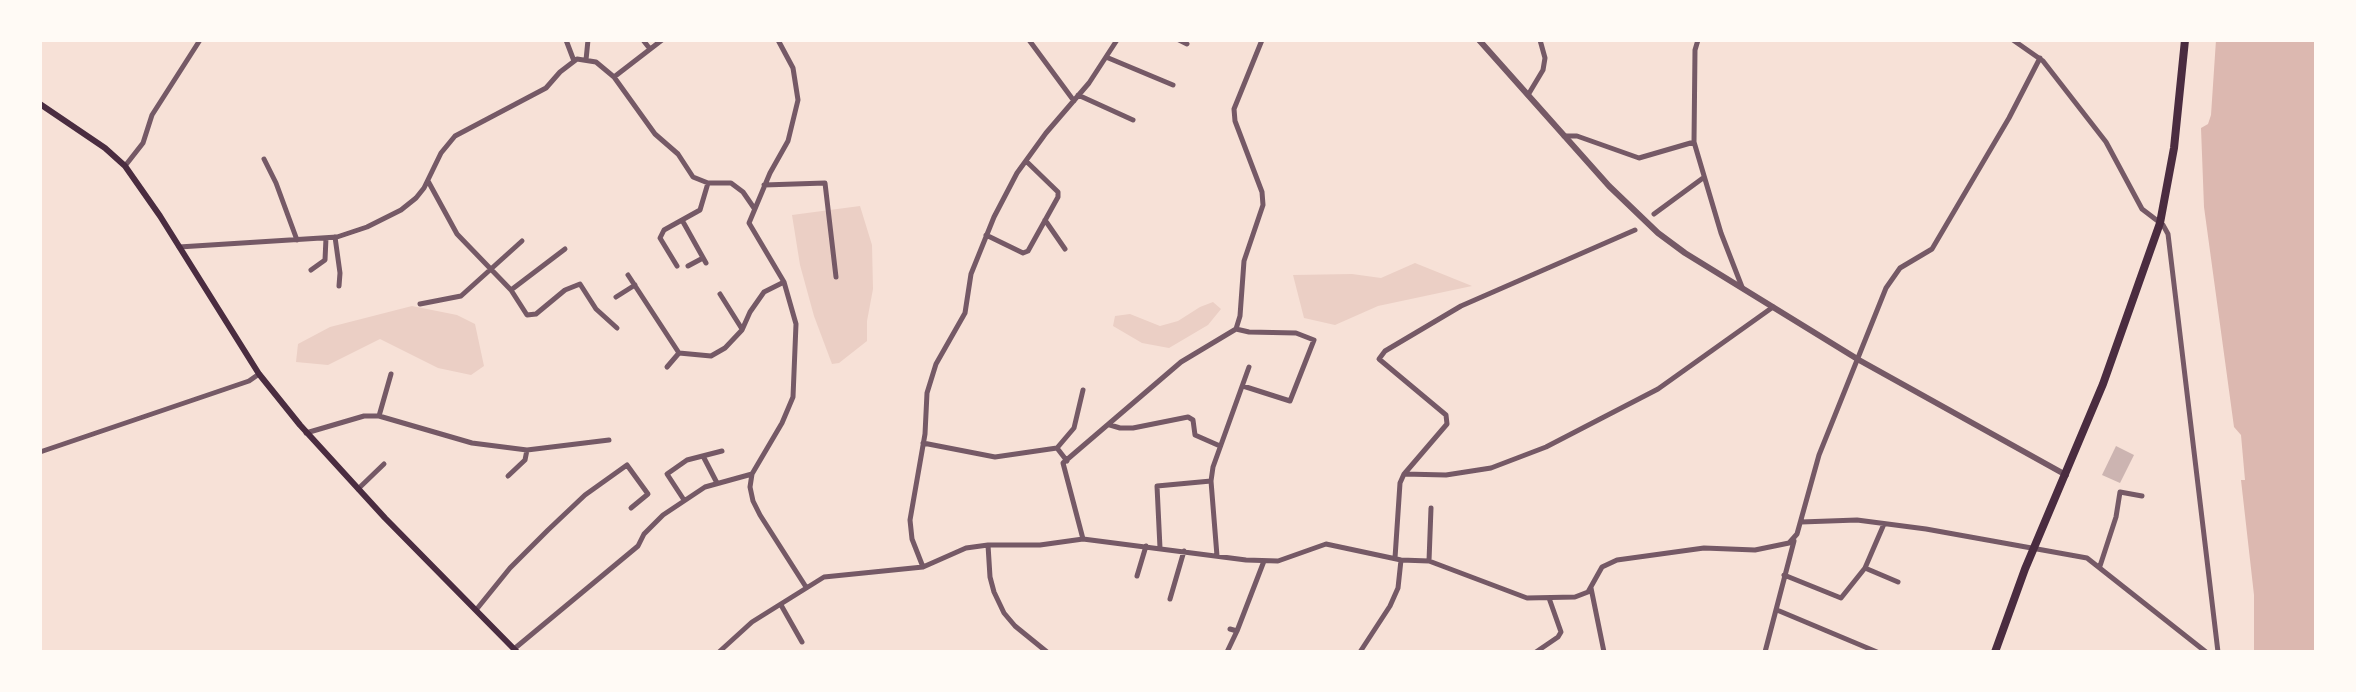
<!DOCTYPE html>
<html>
<head>
<meta charset="utf-8">
<style>
  body { margin:0 }
  #map { position:relative; width:2356px; height:692px; overflow:hidden; background:#f7e1d7; font-family:"Crimson Pro",serif }
  canvas { display:block }
  .frame { position:absolute; inset:0; border:42px solid #fffaf5; pointer-events:none }
</style>
</head>
<body>
<div id="map">
<canvas width="2356" height="692"></canvas>
<div class="frame"></div>
</div>
<script>
const ctx = document.querySelector('canvas').getContext('2d');
ctx.lineJoin = 'round';
function fill(path, color) { ctx.fillStyle = color; ctx.fill(path, 'evenodd'); }
const poly = rows => new Path2D(rows.map(r => 'M' + r).join(''));
function strokePath(path, color, width, dash) { ctx.strokeStyle = color; ctx.lineWidth = width; ctx.lineCap = dash ? 'butt' : 'round'; ctx.setLineDash(dash || []); ctx.stroke(path); }
fill(poly([
  [860,206,872,245,873,289,867,321,867,341,839,363,832,364,814,316,800,265,792,215],
  [1415,263,1472,286,1378,306,1335,325,1304,318,1293,275,1352,274,1381,278],
  [1213,302,1221,309,1208,325,1169,348,1142,343,1113,326,1115,316,1130,314,1160,326,1178,321,1200,307],
  [412,306,457,315,475,324,484,366,471,375,438,368,380,339,328,365,296,362,298,344,330,327]
]), '#ebcfc5');
fill(poly([
  [2216,40,2316,40,2316,652,2254,652,2254,595,2241,480,2245,480,2241,435,2234,427,2204,207,2201,128,2208,124,2211,115]
]), '#dcb8b0');
fill(poly([
  [2116,446,2134,455,2120,483,2102,475]
]), '#ccb4b1');
strokePath(poly([
  [566,40,574,61],
  [643,40,650,49],
  [778,40,793,68,798,100,788,141,770,173,749,223,784,282,796,324,793,397,782,423,752,474,750,487,753,501,760,515,806,587],
  [1029,40,1074,101],
  [1179,40,1187,44],
  [1698,40,1695,50,1694,142,1721,233,1742,287],
  [2013,40,2043,61,2106,142,2142,209,2163,225,2168,234,2218,652],
  [1106,57,1173,85],
  [586,60,588,40],
  [614,77,662,40],
  [1078,95,1133,120],
  [1528,95,1543,70,1545,58,1540,40],
  [1564,136,1577,136,1639,158,1694,142],
  [264,159,276,183,297,240],
  [125,166,143,143,152,115,200,40],
  [428,181,457,234,511,290,527,315,536,314,565,290,580,284,596,309,617,328],
  [764,185,825,183,836,277],
  [1654,214,1703,178],
  [682,220,706,263],
  [1045,220,1065,249],
  [986,235,1023,253,1028,251,1058,197,1058,192,1026,161],
  [335,237,340,273,339,286],
  [179,247,337,237,367,227,401,210,416,198,424,188,441,153,455,136,546,88,560,72,577,59,596,62,614,77,655,134,678,154,693,177,708,183,731,183,743,192,754,208],
  [677,266,660,238,664,230,700,210,708,183],
  [688,266,703,258],
  [311,270,325,260,326,238],
  [628,275,679,353],
  [511,290,565,249],
  [720,294,742,329],
  [616,297,635,285],
  [420,304,461,296,522,241],
  [1236,329,1249,332,1296,333,1314,340,1290,401,1243,386],
  [667,367,679,353,711,356,725,348,742,330,750,312,764,292,784,282],
  [379,416,391,374],
  [1110,425,1120,428,1133,428,1188,417,1193,420,1195,435,1220,446],
  [306,433,364,416,379,416,472,443,527,450,609,440],
  [923,443,995,457,1057,448,1067,461],
  [1057,448,1074,428,1083,390],
  [40,452,249,381,259,374],
  [703,456,717,483],
  [1405,473,1447,424,1446,415,1379,359,1385,351,1461,306,1635,230],
  [508,476,525,460,527,450],
  [1211,481,1213,467,1249,367],
  [358,489,384,464],
  [684,500,667,474,687,460,722,451],
  [1801,522,1857,520,1926,529,2087,558,2206,652],
  [1884,524,1865,568,1898,582],
  [1083,539,1063,463,1181,362,1236,329,1240,316,1244,261,1263,205,1262,192,1235,121,1234,109,1262,40],
  [988,545,990,577,994,592,1004,613,1015,626,1047,652],
  [1160,548,1157,486,1211,481,1217,556],
  [1395,558,1400,483,1404,474,1446,475,1491,468,1546,447,1658,389,1773,307],
  [1429,561,1431,508],
  [2100,566,2116,517,2120,492,2142,496],
  [923,567,912,539,910,520,925,434,927,393,936,364,965,313,971,274,994,217,1017,173,1046,133,1089,83,1117,40],
  [1784,575,1841,598,1865,568],
  [1137,576,1146,546],
  [1591,588,1604,652],
  [1170,599,1184,551],
  [781,605,802,642],
  [476,610,510,568,548,530,585,495,627,465,648,494,631,508],
  [1777,610,1877,652],
  [1230,629,1237,631,1264,561],
  [514,649,638,546,644,534,663,515,705,487,752,474],
  [719,652,752,622,824,577,923,567,966,548,988,545,1040,545,1083,539,1246,560,1278,561,1326,544,1401,560,1429,561,1527,598,1575,597,1588,592,1602,567,1617,560,1704,548,1755,550,1789,543,1797,534,1819,455,1886,288,1900,268,1932,249,2009,118,2040,58],
  [1227,652,1237,631],
  [1360,652,1390,606,1398,588,1401,560],
  [1536,652,1558,637,1561,632,1549,598],
  [1765,652,1794,541]
]), '#755966', 5);
strokePath(poly([
  [1479,40,1609,186,1658,233,1685,253,1859,360,2066,475]
]), '#755966', 6);
strokePath(poly([
  [40,104,105,148,125,166,160,216,259,374,300,425,385,518,517,652]
]), '#4a2c40', 6);
strokePath(poly([
  [1995,652,2025,569,2103,384,2160,223,2174,148,2185,40]
]), '#4a2c40', 8);
</script>
</body>
</html>
